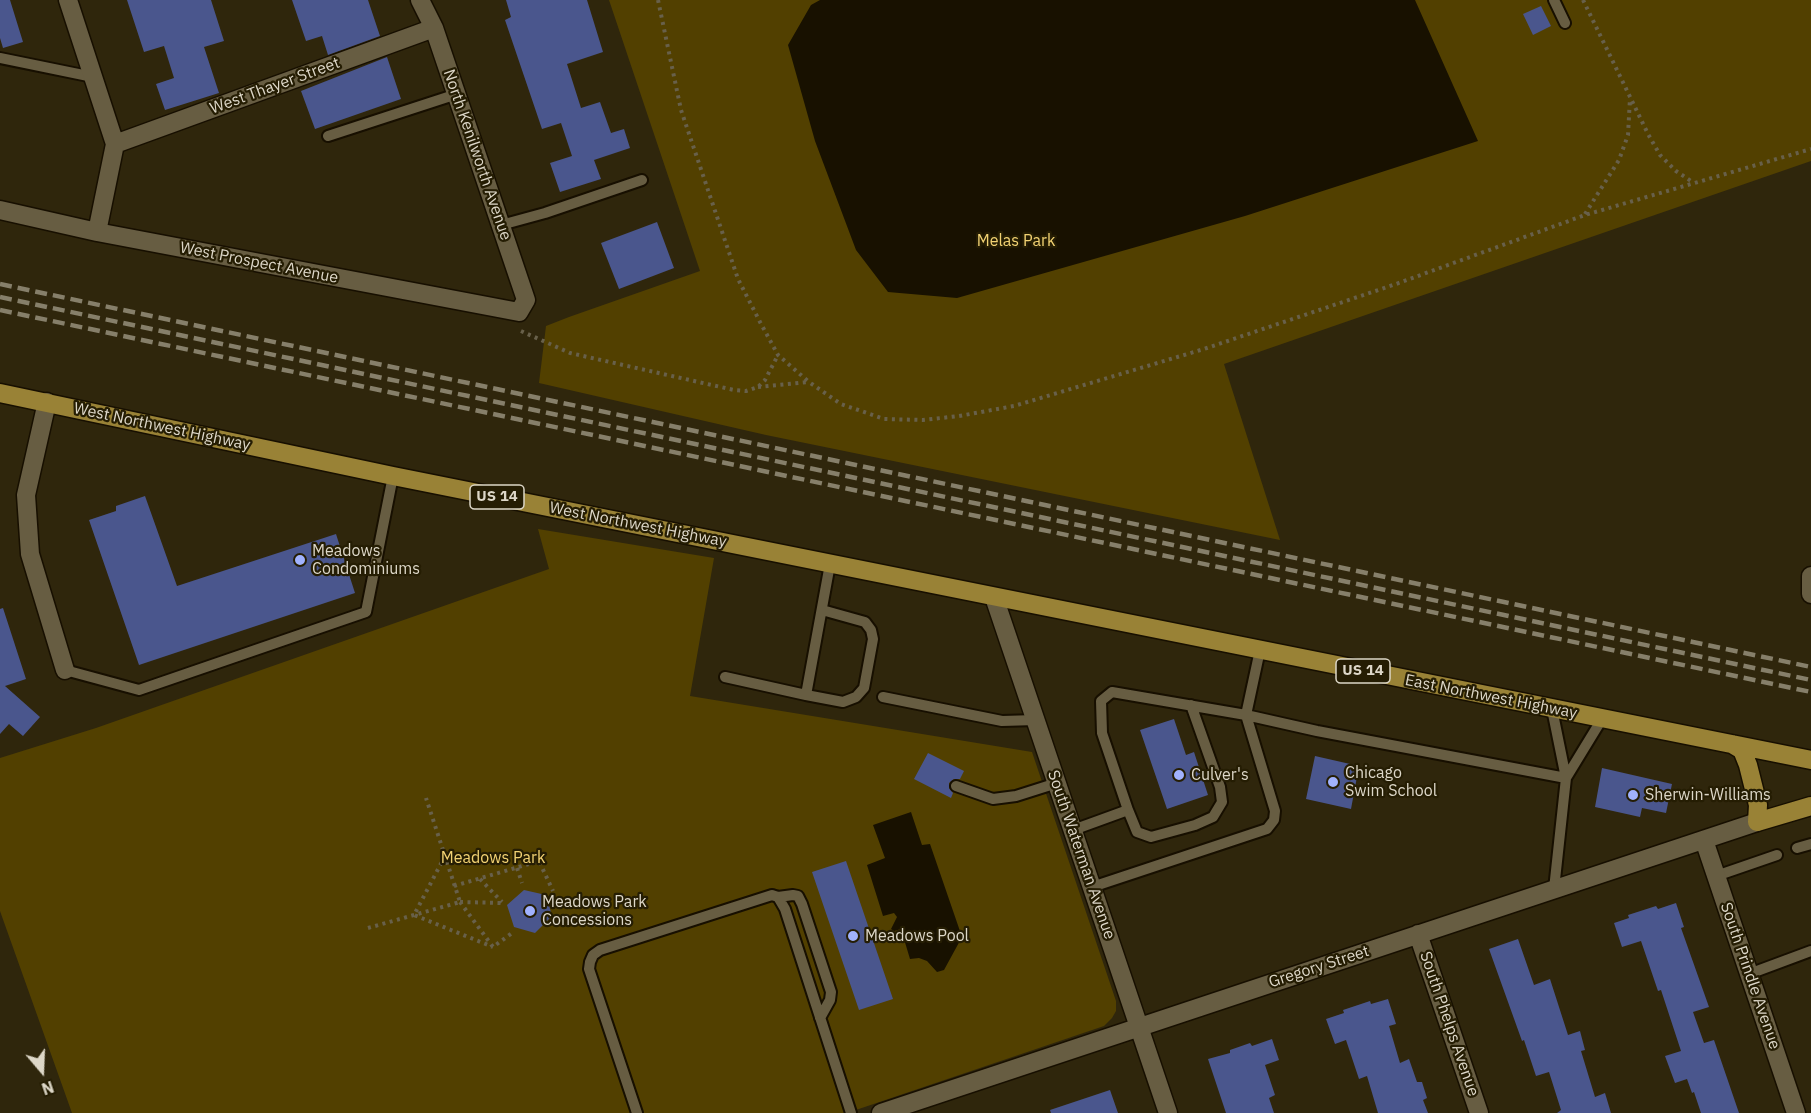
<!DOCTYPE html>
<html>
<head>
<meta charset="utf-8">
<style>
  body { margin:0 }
  #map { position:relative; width:1811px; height:1113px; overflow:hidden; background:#2f260c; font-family:"IBM Plex Sans",sans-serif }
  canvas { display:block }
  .north { position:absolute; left:12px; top:1041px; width:60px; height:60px; -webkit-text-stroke:4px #251d03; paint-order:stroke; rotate:161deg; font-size:16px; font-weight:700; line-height:24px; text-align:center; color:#ddd7c8 }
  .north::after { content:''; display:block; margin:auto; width:21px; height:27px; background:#ddd7c8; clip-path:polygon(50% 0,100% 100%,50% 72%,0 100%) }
</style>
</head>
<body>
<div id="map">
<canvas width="1811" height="1113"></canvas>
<div class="north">N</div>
</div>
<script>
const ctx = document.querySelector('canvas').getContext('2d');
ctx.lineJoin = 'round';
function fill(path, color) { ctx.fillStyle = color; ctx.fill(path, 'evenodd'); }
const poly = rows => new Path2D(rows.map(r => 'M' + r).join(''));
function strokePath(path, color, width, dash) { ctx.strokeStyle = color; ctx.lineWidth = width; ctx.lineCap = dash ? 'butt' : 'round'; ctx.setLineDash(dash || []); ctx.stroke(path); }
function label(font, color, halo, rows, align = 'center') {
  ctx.font = font + ' "IBM Plex Sans",sans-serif'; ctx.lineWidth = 4.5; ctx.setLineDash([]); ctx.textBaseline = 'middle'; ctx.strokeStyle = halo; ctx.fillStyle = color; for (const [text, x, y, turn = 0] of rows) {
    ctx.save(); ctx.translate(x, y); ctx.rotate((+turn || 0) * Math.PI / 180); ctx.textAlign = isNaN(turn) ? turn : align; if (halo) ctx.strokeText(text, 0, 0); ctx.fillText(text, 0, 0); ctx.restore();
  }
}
fill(poly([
  [609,0,1811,0,1811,161,1224,364,1280,540,766,435,539,383,546,326,569,317,700,271],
  [538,529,714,558,690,696,1032,752,1116,1001,1116,1011,1112,1018,1104,1026,847,1113,72,1113,0,911,0,758,96,728,549,569]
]), '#524000');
fill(poly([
  [820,0,1415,0,1478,141,1245,216,957,298,888,292,856,250,815,141,788,45,811,5],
  [911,812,922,845,930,844,962,937,944,970,937,972,927,961,919,958,910,959,901,929,894,931,891,929,897,917,894,913,883,916,867,865,885,858,873,825]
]), '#181100');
fill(poly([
  [0,0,10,0,23,42,3,48,0,38],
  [127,0,211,0,224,41,204,47,219,93,165,110,156,84,174,78,164,46,144,52],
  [292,0,368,0,380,36,328,55,322,36,306,41],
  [506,0,587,0,603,52,567,64,581,108,600,102,611,133,624,129,630,148,594,160,601,179,560,192,550,163,572,156,561,123,542,129,505,20,511,17],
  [1541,6,1551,26,1533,35,1523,14],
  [387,57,401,99,315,129,301,91],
  [657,222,674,268,619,289,601,243],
  [145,496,177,586,336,534,355,593,139,665,89,520,116,511,116,506],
  [3,608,26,679,5,686,40,717,23,736,9,724,0,734,0,609],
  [1174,719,1186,755,1194,752,1208,795,1167,809,1140,730],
  [928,753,964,771,960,779,954,779,949,783,949,788,953,793,951,798,914,779],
  [1315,756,1359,766,1351,809,1306,799],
  [1602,768,1672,784,1666,813,1642,808,1640,817,1595,807],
  [846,861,893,999,859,1010,812,872],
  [524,890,546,895,552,916,535,933,514,927,507,905],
  [1676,903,1684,927,1681,928,1709,1007,1693,1012,1704,1043,1714,1040,1739,1113,1701,1113,1694,1092,1692,1093,1687,1079,1675,1083,1665,1056,1681,1051,1661,990,1658,991,1641,941,1622,947,1614,923,1629,918,1628,915,1656,906,1658,909],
  [1518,939,1534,985,1550,979,1568,1035,1580,1031,1585,1050,1581,1051,1595,1097,1605,1093,1611,1113,1557,1113,1561,1110,1549,1072,1536,1076,1524,1040,1522,1041,1489,949],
  [1388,999,1396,1024,1389,1026,1400,1063,1409,1059,1417,1082,1422,1082,1427,1098,1423,1100,1428,1113,1378,1113,1367,1076,1359,1079,1346,1040,1335,1044,1326,1019,1344,1013,1343,1010,1370,1001,1371,1004],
  [1272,1039,1279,1060,1265,1065,1275,1095,1269,1098,1274,1113,1226,1113,1208,1059,1230,1053,1230,1050,1250,1043,1252,1046],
  [1110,1090,1118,1113,1051,1113,1050,1110]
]), '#4a568d');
const lane = poly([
  [1554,0,1565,23],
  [0,58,93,77],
  [328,136,457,94],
  [501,225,545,213,642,180],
  [65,670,139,690,366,612,393,476],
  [725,677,806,695,830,564],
  [806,695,843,702,856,697,864,688,873,639,871,630,865,622,822,610],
  [883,697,1002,721,1036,720],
  [1552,709,1566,778,1554,889],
  [1566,778,1602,719],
  [956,786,993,799,1016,796,1057,783],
  [1128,810,1137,832,1151,837,1195,825,1213,817,1222,802,1220,787,1191,705],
  [1073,830,1128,810,1102,733,1101,701,1112,692,1246,715,1317,731,1566,778],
  [1797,848,1811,844],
  [1716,876,1777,855],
  [1092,887,1267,829,1274,820,1275,811,1246,715,1260,650],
  [778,897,793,895,798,896,802,904,831,992,830,1000,820,1018],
  [1749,974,1811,951],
  [637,1113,589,969,590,962,593,955,600,950,772,895,778,897,785,909,851,1113]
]);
const street = poly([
  [68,0,115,144,97,232],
  [115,144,434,28],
  [0,210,97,232,519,312,526,300,523,291,434,28,420,0],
  [47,402,26,495,30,554,65,670],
  [1811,576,1811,594],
  [994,597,1168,1113],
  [1704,840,1796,1113],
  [1418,934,1479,1113],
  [881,1113,1757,822]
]);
const primary = poly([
  [0,393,393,476,1811,760],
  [1732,744,1742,750,1748,765,1758,805,1757,822,1811,806]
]);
strokePath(lane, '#170f00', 14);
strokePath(street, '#170f00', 21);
strokePath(primary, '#170f00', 21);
strokePath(poly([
  [658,0,681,110,738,279,760,322,778,355,809,382,841,404,884,419,923,420,959,416,1014,406,1204,349,1396,284,1585,215,1811,149],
  [1583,0,1648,134,1660,155,1676,171,1694,183],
  [1585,214,1619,160,1628,135,1630,98],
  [521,331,570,353,734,390,746,391,758,387,765,380,778,355],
  [758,387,809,382],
  [445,856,414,915,493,947],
  [517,868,522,883],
  [480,879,502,902],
  [454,886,539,861,553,891],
  [460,902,493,947,512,933],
  [460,902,502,903],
  [368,928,460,902,426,798]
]), '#68604a', 4, [3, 4.5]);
strokePath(lane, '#675d42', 10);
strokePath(street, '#675d42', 18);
strokePath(primary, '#998236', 18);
strokePath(poly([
  [0,284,1811,667],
  [0,297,1811,680],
  [0,310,1811,692]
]), '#867f6a', 4.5, [12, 6]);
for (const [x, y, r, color] of [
  [300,560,6,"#a1b2fd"],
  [1179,775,6,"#a1b2fd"],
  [1333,782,6,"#a1b2fd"],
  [1633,795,6,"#a1b2fd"],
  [530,911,6,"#a1b2fd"],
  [853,936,6,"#a1b2fd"]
]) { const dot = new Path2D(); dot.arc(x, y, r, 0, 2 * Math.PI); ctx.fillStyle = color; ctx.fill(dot); strokePath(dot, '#251d03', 2); }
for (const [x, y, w] of [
  [497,497,54],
  [1363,671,54]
]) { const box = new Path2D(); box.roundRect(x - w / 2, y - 12, w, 24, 4.5); ctx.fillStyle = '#251d03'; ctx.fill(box); strokePath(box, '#ddd7c8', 1.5); }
label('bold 15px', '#ddd7c8', null, [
  ["US 14",497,497],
  ["US 14",1363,671]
]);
label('16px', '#ddd7c8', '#251d03', [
  ["West Thayer Street",275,86,-20],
  ["North Kenilworth Avenue",477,155,71],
  ["West Prospect Avenue",259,263,11],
  ["West Northwest Highway",162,427,12],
  ["West Northwest Highway",638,525,11],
  ["East Northwest Highway",1491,697,11],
  ["South Waterman Avenue",1081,855,71],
  ["Gregory Street",1319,967,-18],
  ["South Prindle Avenue",1750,976,71],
  ["South Phelps Avenue",1449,1024,71]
]);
label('16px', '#f2d273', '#251d03', [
  ["Melas Park",1016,241],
  ["Meadows Park",493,858]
]);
label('16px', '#ddd7c8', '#251d03', [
  ["Meadows",312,551],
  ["Condominiums",312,569],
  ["Chicago",1345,773],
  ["Swim School",1345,791],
  ["Culver's",1191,775],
  ["Sherwin-Williams",1645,795],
  ["Meadows Park",542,902],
  ["Concessions",542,920],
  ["Meadows Pool",865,936]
], 'left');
</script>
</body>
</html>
